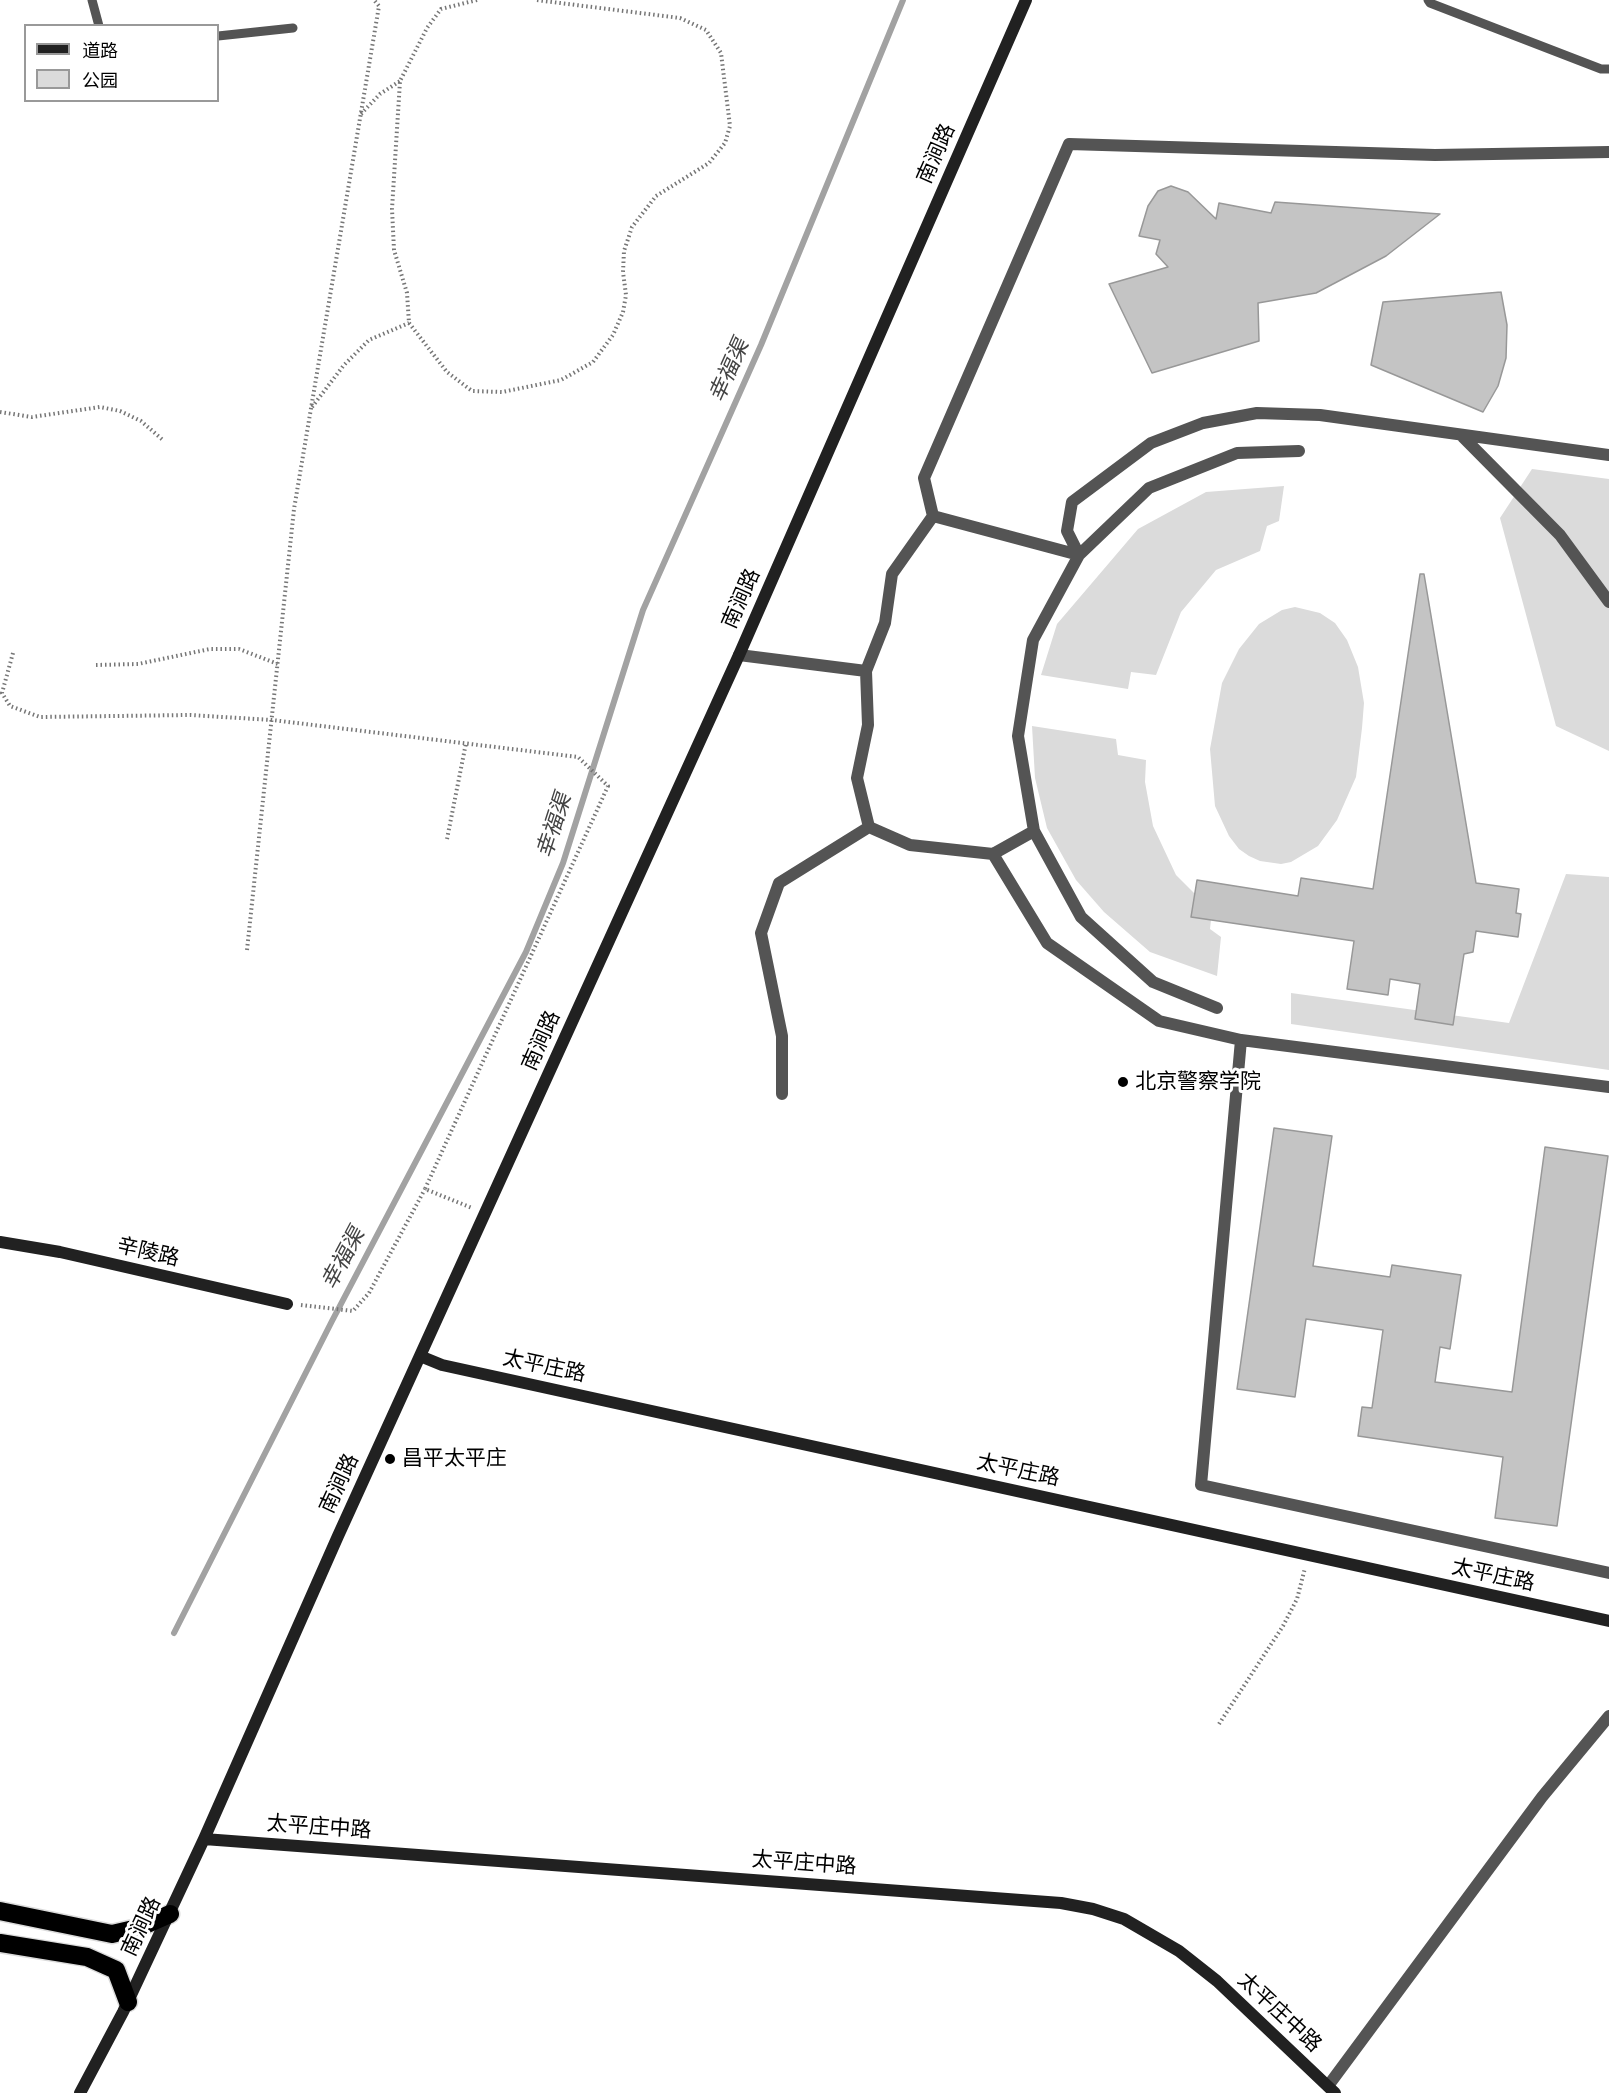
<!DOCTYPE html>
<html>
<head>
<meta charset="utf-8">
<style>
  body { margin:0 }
  #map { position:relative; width:1609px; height:2093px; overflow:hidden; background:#fff; font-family:"DM Sans","Noto Sans SC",sans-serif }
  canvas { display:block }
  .legend { position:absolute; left:24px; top:24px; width:195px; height:78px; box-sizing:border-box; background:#fff; border:2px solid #999; margin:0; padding:8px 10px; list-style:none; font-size:18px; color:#000 }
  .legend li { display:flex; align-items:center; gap:12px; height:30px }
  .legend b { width:30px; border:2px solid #999 }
</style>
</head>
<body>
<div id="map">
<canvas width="1609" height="2093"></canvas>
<ul class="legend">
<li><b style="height:8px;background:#212121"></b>道路</li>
<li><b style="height:16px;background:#dbdbdb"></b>公园</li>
</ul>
</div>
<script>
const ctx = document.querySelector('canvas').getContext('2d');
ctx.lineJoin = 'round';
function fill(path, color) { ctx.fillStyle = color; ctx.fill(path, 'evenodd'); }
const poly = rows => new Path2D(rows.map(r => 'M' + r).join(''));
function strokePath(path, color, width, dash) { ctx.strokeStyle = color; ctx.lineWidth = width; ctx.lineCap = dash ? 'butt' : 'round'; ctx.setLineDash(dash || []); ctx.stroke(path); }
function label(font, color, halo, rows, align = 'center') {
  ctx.font = font + ' "DM Sans","Noto Sans SC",sans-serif'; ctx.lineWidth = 6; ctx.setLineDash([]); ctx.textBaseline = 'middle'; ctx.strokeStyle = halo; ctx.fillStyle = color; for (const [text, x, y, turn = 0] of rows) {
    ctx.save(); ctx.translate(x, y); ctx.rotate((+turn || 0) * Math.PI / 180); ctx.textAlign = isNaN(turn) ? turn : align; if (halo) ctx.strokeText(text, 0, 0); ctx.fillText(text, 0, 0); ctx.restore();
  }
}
fill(poly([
  [1532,469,1609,479,1609,751,1556,726,1500,518],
  [1284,486,1279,521,1267,526,1260,551,1216,570,1181,612,1156,675,1131,672,1128,689,1041,675,1057,624,1138,529,1206,492],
  [1295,607,1320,613,1335,623,1347,640,1358,667,1364,703,1362,728,1356,777,1337,820,1318,846,1291,862,1281,864,1260,861,1249,856,1239,849,1229,836,1215,806,1210,749,1222,683,1239,649,1259,624,1282,610],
  [1032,726,1116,739,1118,755,1146,760,1145,782,1153,826,1176,875,1212,911,1210,929,1221,937,1217,976,1150,952,1104,912,1076,880,1047,828,1035,778],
  [1566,874,1609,877,1609,1070,1291,1024,1291,993,1509,1023]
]), '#dbdbdb');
strokePath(poly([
  [174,1633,332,1321,526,952,563,863,643,610,761,345,903,0]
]), '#a2a2a2', 6);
const building = poly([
  [1171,186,1188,192,1216,219,1219,203,1271,213,1275,202,1440,214,1386,256,1316,293,1258,303,1259,341,1152,373,1109,284,1168,267,1156,254,1160,240,1139,236,1148,206,1158,191,1171,186],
  [1501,292,1507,325,1506,358,1498,386,1483,412,1371,365,1383,302,1501,292],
  [1420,574,1424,574,1476,883,1519,889,1516,913,1521,914,1518,937,1476,931,1473,952,1464,954,1453,1025,1415,1019,1420,984,1390,979,1388,995,1347,989,1354,941,1191,917,1197,880,1298,896,1301,878,1373,889,1420,574],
  [1274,1128,1332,1136,1313,1266,1390,1277,1392,1265,1461,1275,1450,1349,1440,1347,1435,1382,1512,1392,1545,1147,1608,1156,1557,1526,1495,1518,1503,1457,1358,1436,1362,1407,1372,1408,1383,1330,1306,1319,1295,1397,1237,1389,1274,1128]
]);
fill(building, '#c4c4c4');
strokePath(building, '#989898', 1.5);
const highway = poly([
  [0,1911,112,1934,138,1928,170,1914],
  [0,1943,87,1957,116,1970,128,2002]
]);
strokePath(highway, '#dbdbdb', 21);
strokePath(poly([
  [477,0,441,9,427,28,400,81,392,209,394,250,407,293,409,323,447,372,472,391,502,392,561,380,593,362,613,335,623,312,626,295,623,272,624,251,632,227,656,196,709,163,725,143,730,126,721,53,706,30,680,18,536,0],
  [361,114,380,94,400,81],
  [312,407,344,365,369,340,409,323],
  [0,412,32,417,100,407,120,411,141,421,164,441],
  [13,653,2,693,10,706,40,717,190,715,272,720,578,757,608,786,425,1189,472,1208],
  [96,665,138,664,210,649,239,649,278,664],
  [447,839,466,743],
  [247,950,294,509,379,6,374,0],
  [301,1305,353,1311,369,1293,425,1189],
  [1219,1724,1283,1626,1297,1599,1305,1568]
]), '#767676', 4, [1.5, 3]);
strokePath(poly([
  [92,0,99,26],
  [1428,0,1430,3,1601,69,1609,69],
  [218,36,293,28]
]), '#545454', 9);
strokePath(poly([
  [1463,437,1560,535,1609,602],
  [933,516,924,478,1069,144,1435,155,1609,152],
  [1079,555,1067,531,1072,502,1151,443,1203,423,1257,413,1320,415,1609,455],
  [739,655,866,671],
  [1034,831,993,854,910,845,869,827,857,778,868,725,866,671,885,623,892,574,933,516,1079,555],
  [993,854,1047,943,1159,1021,1241,1040,1609,1087],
  [1217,1008,1153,982,1081,917,1034,831,1018,736,1033,640,1079,555,1149,488,1237,453,1299,451],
  [1241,1040,1201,1485,1609,1573],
  [782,1094,782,1036,761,933,779,883,869,827],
  [1328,2086,1542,1797,1609,1716]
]), '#545454', 12);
strokePath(poly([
  [0,1242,60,1252,287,1304],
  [420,1356,442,1365,1609,1621],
  [204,1839,1061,1903,1093,1909,1124,1919,1179,1951,1217,1981,1335,2093],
  [80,2093,123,2012,204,1839,338,1536,739,655,1026,0]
]), '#212121', 12);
strokePath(highway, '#000', 18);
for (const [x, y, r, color] of [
  [1123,1082,6,"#000"],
  [390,1459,6,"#000"]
]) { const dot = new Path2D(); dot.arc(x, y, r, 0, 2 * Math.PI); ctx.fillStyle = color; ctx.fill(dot); strokePath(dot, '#fff', 2); }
label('21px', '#000', '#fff', [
  ["南涧路",937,154,-66],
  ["南涧路",742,599,-66],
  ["南涧路",542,1041,-66],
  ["辛陵路",148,1253,13],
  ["太平庄路",544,1367,12],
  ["太平庄路",1018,1471,12],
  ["南涧路",340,1484,-65],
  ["太平庄路",1493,1576,12],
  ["太平庄中路",319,1828,4],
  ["太平庄中路",804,1864,4],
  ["南涧路",142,1927,-65],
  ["太平庄中路",1279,2013,43]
]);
label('21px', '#000', '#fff', [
  ["北京警察学院",1135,1082],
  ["昌平太平庄",402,1459]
], 'left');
label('italic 22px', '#434343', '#fff', [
  ["幸福渠",730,371,-66],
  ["幸福渠",555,826,-72],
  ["幸福渠",344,1259,-62]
]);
</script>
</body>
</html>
